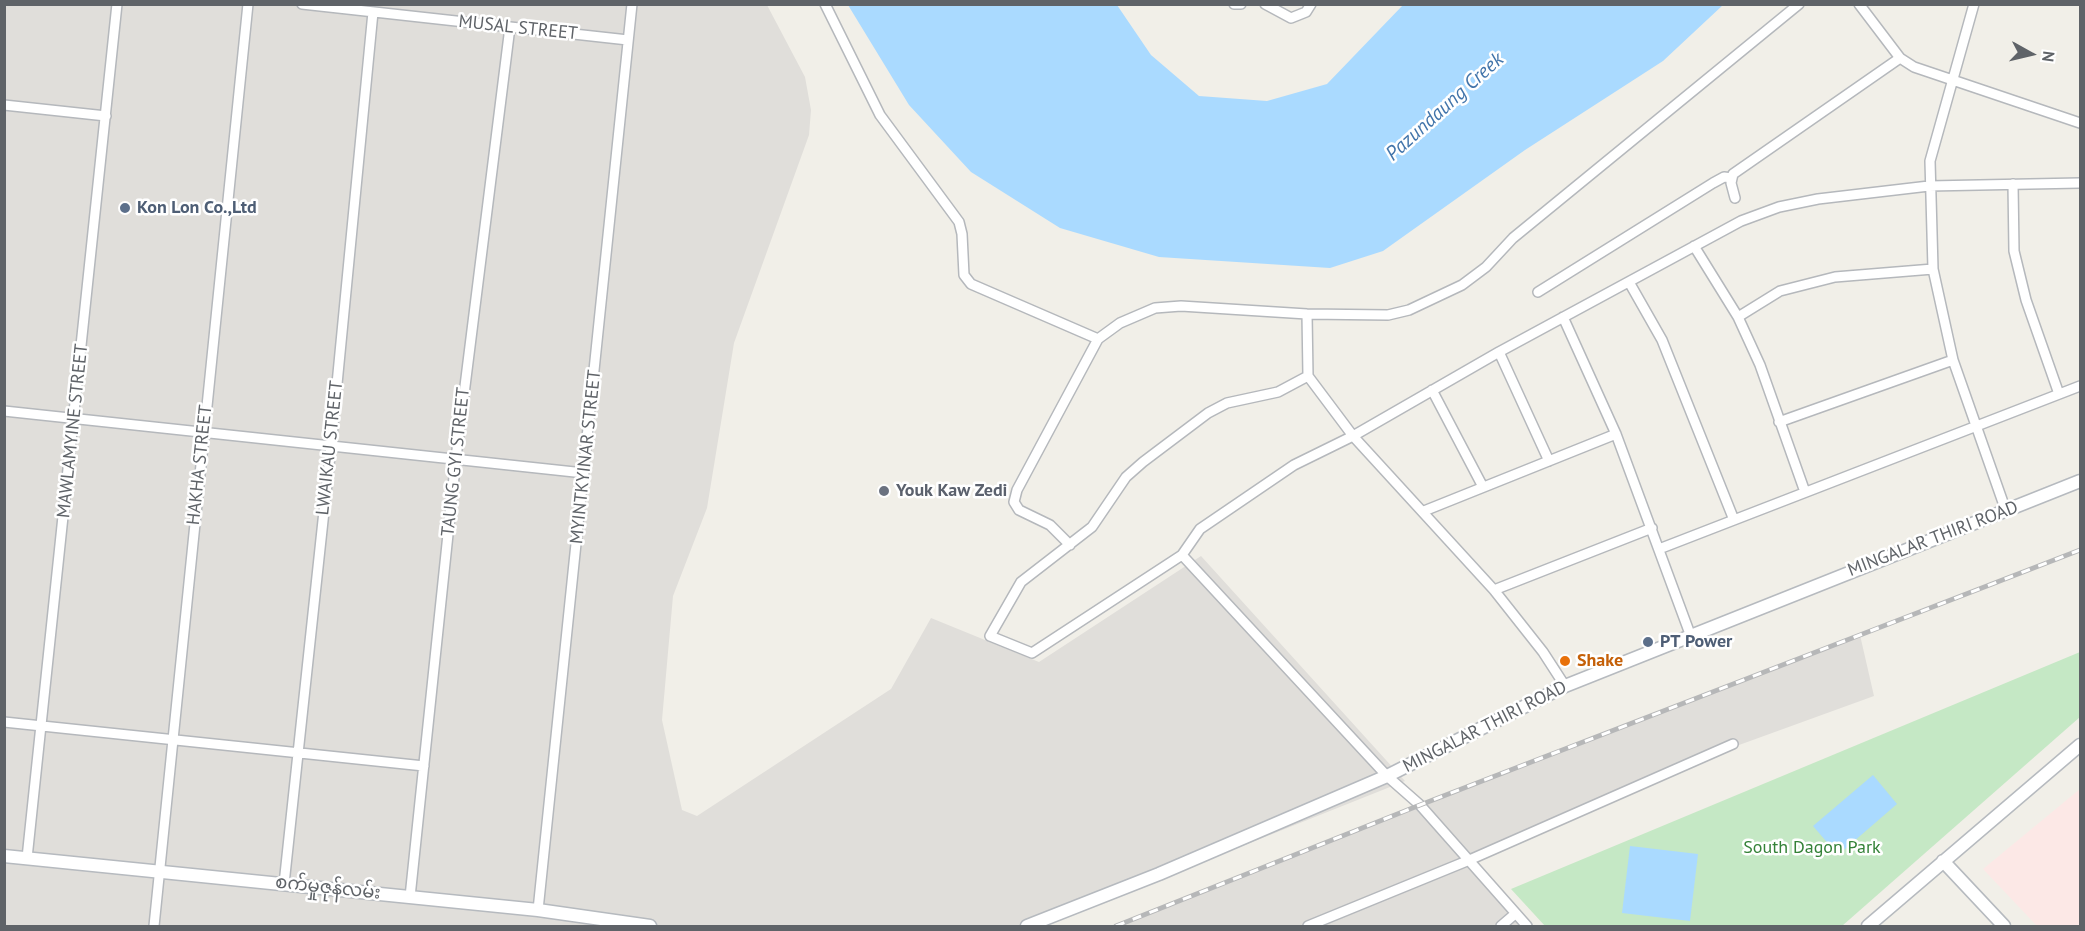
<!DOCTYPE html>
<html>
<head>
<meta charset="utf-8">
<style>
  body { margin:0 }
  #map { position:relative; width:2085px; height:931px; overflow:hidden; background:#f1efe8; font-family:"PT Sans",sans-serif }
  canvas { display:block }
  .frame { position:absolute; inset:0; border:6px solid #5f6368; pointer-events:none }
  .north { position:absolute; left:2001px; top:24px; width:60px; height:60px; -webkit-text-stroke:4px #fff; paint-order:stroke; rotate:98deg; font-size:16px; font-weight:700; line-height:24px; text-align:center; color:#5f6368 }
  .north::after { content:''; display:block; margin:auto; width:21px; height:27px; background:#5f6368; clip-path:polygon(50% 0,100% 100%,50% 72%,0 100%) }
</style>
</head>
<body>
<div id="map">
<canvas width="2085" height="931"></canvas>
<div class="frame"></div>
<div class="north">N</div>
</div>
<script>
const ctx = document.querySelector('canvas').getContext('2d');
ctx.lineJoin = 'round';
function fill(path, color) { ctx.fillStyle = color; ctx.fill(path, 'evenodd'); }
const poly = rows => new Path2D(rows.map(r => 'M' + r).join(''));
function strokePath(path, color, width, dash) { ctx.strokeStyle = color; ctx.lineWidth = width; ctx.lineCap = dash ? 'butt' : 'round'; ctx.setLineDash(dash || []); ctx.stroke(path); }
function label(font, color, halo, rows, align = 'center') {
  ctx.font = font + ' "PT Sans","Noto Sans Myanmar",sans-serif'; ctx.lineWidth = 5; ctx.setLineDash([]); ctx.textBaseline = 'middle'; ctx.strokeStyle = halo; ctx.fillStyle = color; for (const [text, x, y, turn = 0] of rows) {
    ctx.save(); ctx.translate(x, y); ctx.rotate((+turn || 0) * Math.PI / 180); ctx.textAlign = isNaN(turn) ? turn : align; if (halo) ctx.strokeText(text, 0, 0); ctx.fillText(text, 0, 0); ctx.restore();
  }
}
fill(poly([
  [5,5,767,5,805,77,811,110,809,135,734,343,707,508,673,596,662,720,682,810,697,816,891,689,931,618,1039,662,1201,556,1405,781,1042,926,5,926],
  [1860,635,1874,696,1684,765,1467,861,1534,926,1116,926]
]), '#e0deda');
fill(poly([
  [2080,789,2080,926,2037,926,1983,869]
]), '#fce8e6');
fill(poly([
  [2080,652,2080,717,1842,926,1545,926,1511,889]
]), '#c5e8c5');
fill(poly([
  [848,5,1117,5,1151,55,1199,96,1267,101,1327,84,1403,5,1723,5,1663,61,1525,150,1383,251,1330,268,1159,257,1060,228,971,172,909,105],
  [1873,775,1897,804,1838,855,1813,826],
  [1630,846,1698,854,1690,921,1622,913]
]), '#aadaff');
const street = poly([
  [302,4,628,40],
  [825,4,880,115,959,222,962,234,964,275,971,284,1098,339],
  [1234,4,1241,4],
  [1265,4,1291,18,1306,12,1311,4],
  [1859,4,1900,58,1914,67,2080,123],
  [1974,4,1930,161,1933,269,1953,360,2006,511],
  [4,105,106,116],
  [2013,184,2014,251,2026,300,2059,394],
  [1735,198,1731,183,1733,174,1900,58],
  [1694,246,1738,317,1760,365,1805,492],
  [1629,282,1662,340,1734,520],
  [1538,292,1713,183,1724,177,1732,178],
  [1307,314,1308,376,1353,436,1494,590,1543,652,1565,686],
  [1563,317,1616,434,1690,634],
  [1738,317,1780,291,1835,277,1933,269],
  [1499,352,1549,461],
  [1308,376,1278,392,1227,403,1208,413,1143,462,1126,477,1092,527,1021,582,990,636,1032,653,1182,555,1200,529,1294,465,1353,436,1499,352,1741,221,1779,207,1818,199,1929,186,2080,183],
  [1432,390,1483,487],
  [4,411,584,473],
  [1779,422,1953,360],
  [1424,511,1616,434],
  [1070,545,1050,525,1019,510,1014,502,1017,490,1098,339,1120,323,1155,308,1181,306,1307,314,1388,315,1409,310,1462,285,1486,267,1513,238,1799,4],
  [1659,549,2080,386],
  [1182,555,1387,776,1420,805,1527,926],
  [1494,590,1652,528],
  [4,722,424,766],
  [27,858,117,4],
  [284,884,331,446,373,12],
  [410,897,456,458,510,27],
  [538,910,632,4],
  [154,926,248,4],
  [1308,926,1467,861,1733,744],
  [1501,926,1515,914]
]);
const secondary = poly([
  [4,856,538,910,650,926],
  [1943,861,2004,926],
  [1027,926,1159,874,1387,776,1565,686,2080,481],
  [1868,926,2080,745]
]);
strokePath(street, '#b5b8bc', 12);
strokePath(secondary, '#b6babf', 15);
strokePath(street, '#fff', 9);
strokePath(secondary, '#fff', 12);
const rail = poly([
  [1116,926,1420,805,2080,550]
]);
strokePath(rail, '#b6b7b8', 5);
strokePath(rail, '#fff', 3, [9]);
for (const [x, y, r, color] of [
  [125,208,6,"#5c6f8a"],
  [884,491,6,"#6b7280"],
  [1648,642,6,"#5c6f8a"],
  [1565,661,6,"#e8710a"]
]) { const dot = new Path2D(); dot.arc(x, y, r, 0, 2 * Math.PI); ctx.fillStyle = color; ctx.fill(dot); strokePath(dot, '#fff', 2); }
label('18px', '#5f6368', '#fff', [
  ["MUSAL STREET",518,28,6],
  ["MAWLAMYINE STREET",73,431,-84],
  ["LWAIKAU STREET",330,448,-84],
  ["MYINTKYINAR STREET",586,457,-84],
  ["TAUNG GYI STREET",456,462,-84],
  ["HAKHA STREET",200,465,-84],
  ["MINGALAR THIRI ROAD",1933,539,-21],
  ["MINGALAR THIRI ROAD",1485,727,-27],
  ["စက်မှုဇုန်လမ်း",328,888,6]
]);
label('bold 18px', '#4e5e75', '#fff', [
  ["Kon Lon Co.,Ltd",137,208],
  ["PT Power",1660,642]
], 'left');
label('bold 18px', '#5b616d', '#fff', [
  ["Youk Kaw Zedi",896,491]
], 'left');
label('bold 18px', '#c56008', '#fff', [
  ["Shake",1577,661]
], 'left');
label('18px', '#348238', '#fff', [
  ["South Dagon Park",1812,848]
]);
label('italic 20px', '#4174aa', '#fff', [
  ["Pazundaung Creek",1445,107,-42]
]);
</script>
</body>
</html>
